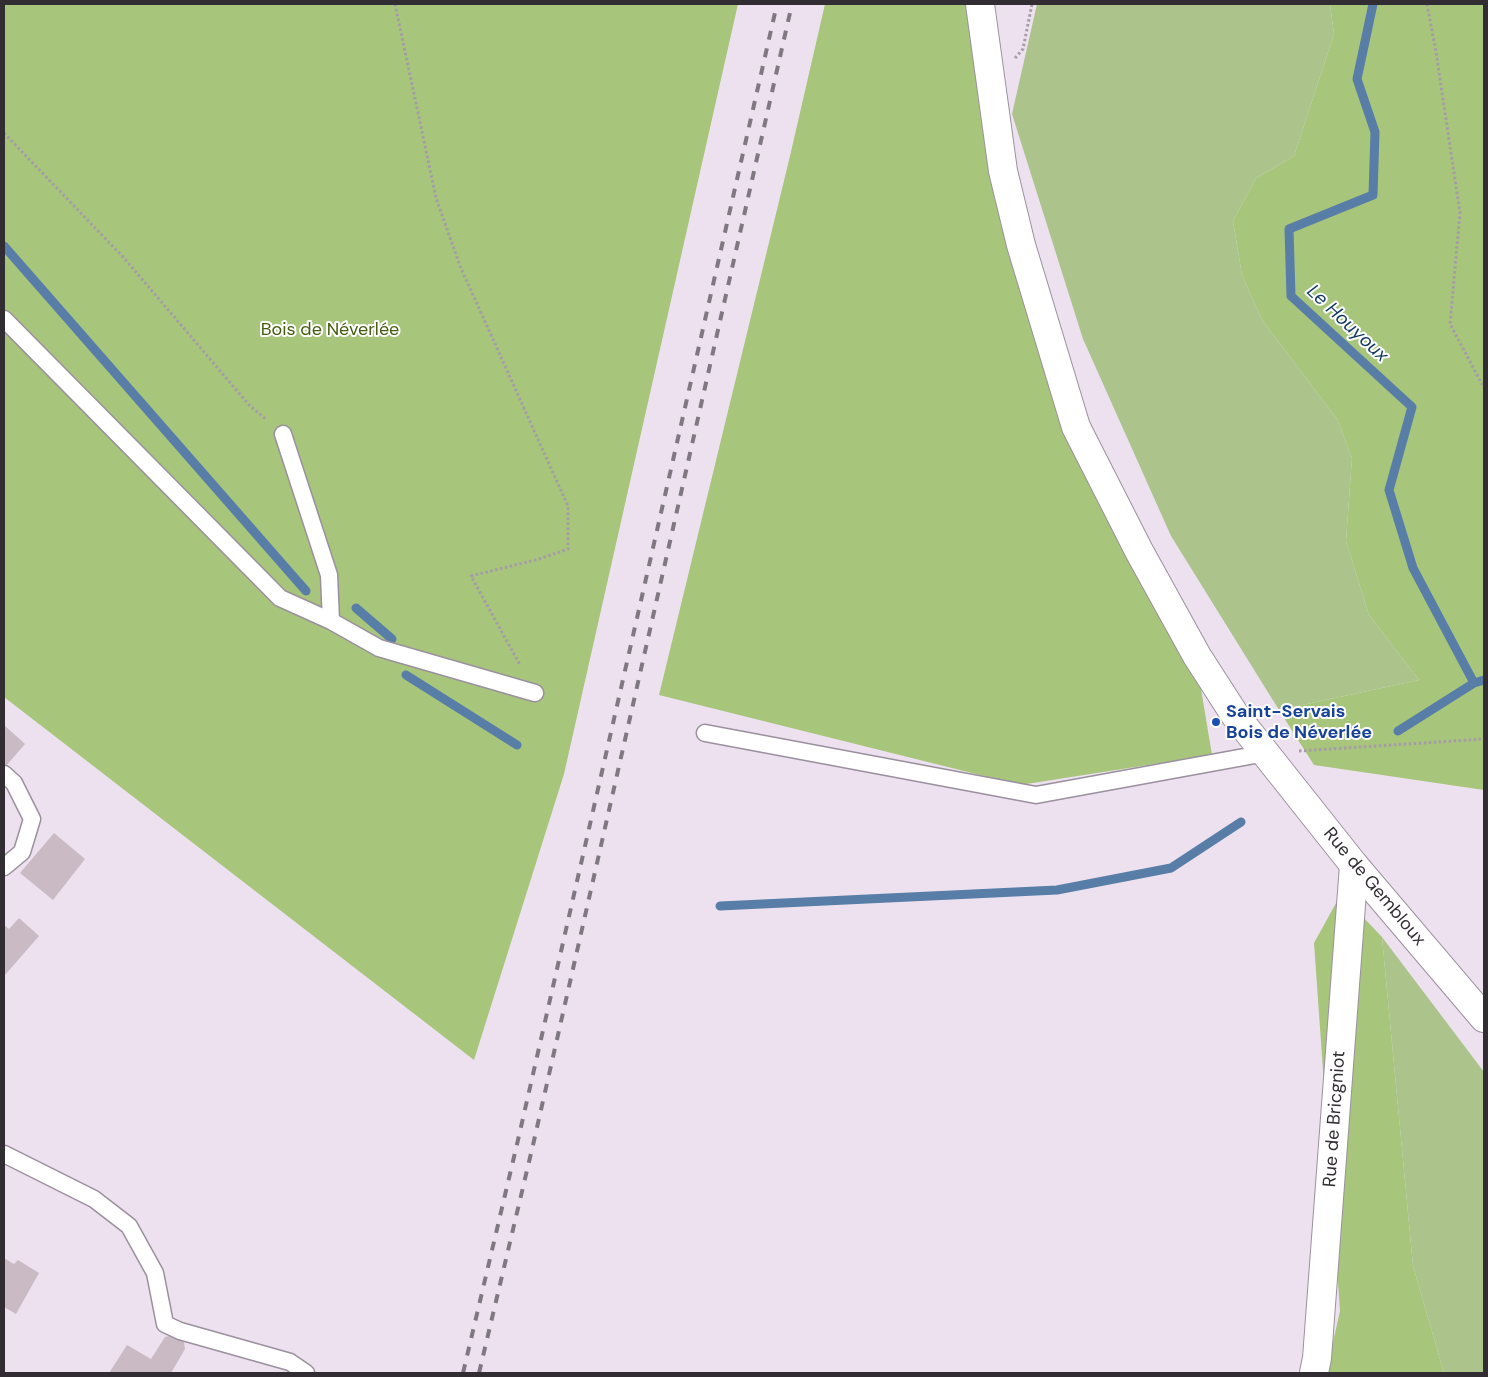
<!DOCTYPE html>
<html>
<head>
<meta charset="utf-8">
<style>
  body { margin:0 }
  #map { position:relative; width:1488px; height:1377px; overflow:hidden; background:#ede1f0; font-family:"DM Sans",sans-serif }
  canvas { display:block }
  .frame { position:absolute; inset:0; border:5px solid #312d32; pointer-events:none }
</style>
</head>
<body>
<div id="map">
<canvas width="1488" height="1377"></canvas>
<div class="frame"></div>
</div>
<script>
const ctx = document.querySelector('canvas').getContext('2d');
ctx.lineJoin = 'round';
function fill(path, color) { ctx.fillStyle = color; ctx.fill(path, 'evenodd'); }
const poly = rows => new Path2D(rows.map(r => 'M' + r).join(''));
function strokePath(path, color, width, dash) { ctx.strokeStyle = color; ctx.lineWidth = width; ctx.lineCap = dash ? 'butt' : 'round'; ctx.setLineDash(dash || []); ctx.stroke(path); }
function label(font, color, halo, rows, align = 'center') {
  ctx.font = font + ' "DM Sans",sans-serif'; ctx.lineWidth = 4; ctx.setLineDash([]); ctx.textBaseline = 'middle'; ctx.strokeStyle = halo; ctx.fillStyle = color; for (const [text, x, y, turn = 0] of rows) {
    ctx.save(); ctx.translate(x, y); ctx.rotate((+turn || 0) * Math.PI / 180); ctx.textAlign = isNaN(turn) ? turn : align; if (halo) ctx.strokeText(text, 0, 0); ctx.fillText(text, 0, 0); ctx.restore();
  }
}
fill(poly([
  [1037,4,1330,4,1334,34,1294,156,1256,178,1233,221,1242,275,1262,320,1337,419,1352,458,1346,541,1369,615,1419,680,1279,710,1171,536,1083,339,1012,114],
  [1382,937,1484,1072,1484,1373,1444,1373,1413,1266]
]), '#acc38c');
fill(poly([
  [4,4,738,4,564,774,474,1060,4,697],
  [825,4,971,4,1064,433,1199,677,1212,755,1020,785,659,695,790,156],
  [1330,4,1484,4,1484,790,1314,765,1279,710,1419,680,1369,615,1346,541,1352,458,1337,419,1262,320,1242,275,1233,221,1256,178,1294,156,1334,34],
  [1341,894,1382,937,1413,1266,1444,1373,1326,1373,1340,1311,1314,943]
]), '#a8c57c');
strokePath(poly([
  [1373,4,1357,79,1375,132,1373,195,1289,229,1291,296,1412,407,1389,490,1413,568,1474,683,1484,680],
  [4,246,306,591],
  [356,608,392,639],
  [406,675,517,745],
  [1398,731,1474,683],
  [720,906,1057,890,1171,868,1241,822]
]), '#587ea7', 9);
fill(poly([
  [4,725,25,744,6,766,4,764],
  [54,833,85,859,53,900,20,873],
  [19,918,39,936,5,975,4,925,9,929],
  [4,1258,14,1264,18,1260,39,1273,16,1314,4,1307],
  [173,1335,184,1342,185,1349,171,1373,109,1373,127,1345,151,1359,165,1337]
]), '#cabac4');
const lane = poly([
  [4,319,280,598,331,621,379,648,535,693],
  [283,434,329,575,331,621],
  [705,733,1036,795,1266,753],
  [4,774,14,783,32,819,22,852,4,867],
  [4,1154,94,1199,129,1226,155,1273,165,1324,180,1331,290,1362,306,1373]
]);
const street = poly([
  [1314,1373,1317,1358,1354,865]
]);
const secondary = poly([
  [980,4,1003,171,1021,245,1076,427,1139,551,1197,656,1235,715,1354,865,1484,1018]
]);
strokePath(lane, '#9b909e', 19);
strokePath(street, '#9b909e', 30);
strokePath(secondary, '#9b909e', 30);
strokePath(poly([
  [395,4,436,198,460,266,568,506,568,549,539,559,471,576,520,665],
  [1427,4,1436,52,1460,213,1450,324,1484,388],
  [1015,58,1023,49,1032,4],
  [4,133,124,258,250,406,267,420],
  [1299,751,1484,739]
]), '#a59ca7', 3, [2.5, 2.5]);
strokePath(lane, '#fff', 16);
strokePath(street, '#fff', 28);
strokePath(secondary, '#fff', 28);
strokePath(poly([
  [463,1373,518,1140,777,4],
  [479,1373,533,1145,792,4]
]), '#7f7881', 4, [9, 9]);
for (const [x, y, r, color] of [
  [1216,722,5,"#1a4fb4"]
]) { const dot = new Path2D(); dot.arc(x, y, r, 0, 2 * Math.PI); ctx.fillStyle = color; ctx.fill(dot); strokePath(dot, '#fff', 2); }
label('18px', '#445d0e', '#fff', [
  ["Bois de Néverlée",330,330]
]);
label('bold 18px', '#164399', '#fff', [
  ["Saint-Servais",1226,712],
  ["Bois de Néverlée",1226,733]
], 'left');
label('18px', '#312d32', '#fff', [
  ["Rue de Gembloux",1374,887,50],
  ["Rue de Bricgniot",1335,1119,-86]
]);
label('italic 19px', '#0f385d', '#fff', [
  ["Le Houyoux",1347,324,43]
]);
</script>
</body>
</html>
